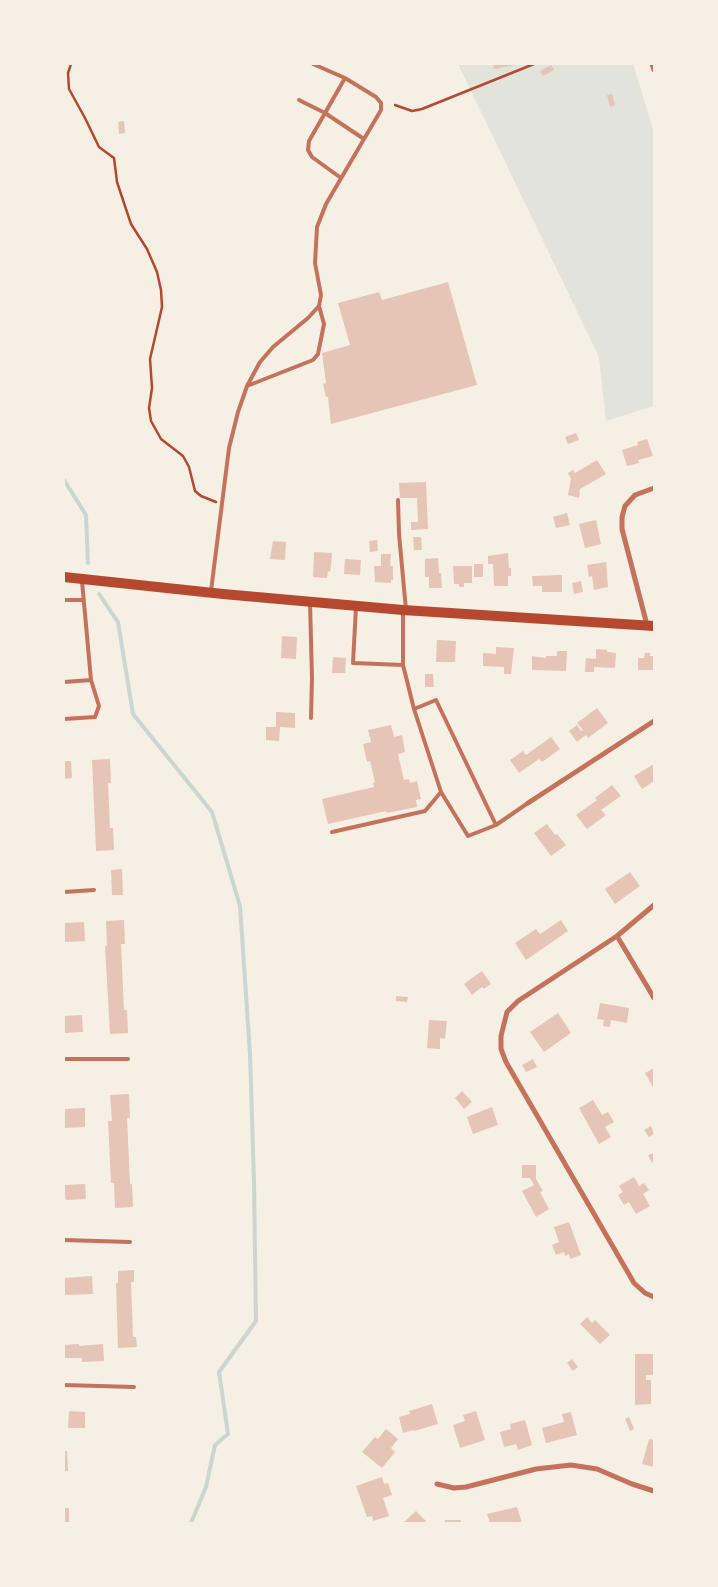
<!DOCTYPE html>
<html>
<head>
<meta charset="utf-8">
<style>
  body { margin:0 }
  #map { position:relative; width:718px; height:1587px; overflow:hidden; background:#f6efe4; font-family:Quicksand,sans-serif }
  canvas { display:block }
  .frame { position:absolute; inset:0; border:65px solid #f6efe4; pointer-events:none }
</style>
</head>
<body>
<div id="map">
<canvas width="718" height="1587"></canvas>
<div class="frame"></div>
</div>
<script>
const ctx = document.querySelector('canvas').getContext('2d');
ctx.lineJoin = 'round';
function fill(path, color) { ctx.fillStyle = color; ctx.fill(path, 'evenodd'); }
const poly = rows => new Path2D(rows.map(r => 'M' + r).join(''));
function strokePath(path, color, width, dash) { ctx.strokeStyle = color; ctx.lineWidth = width; ctx.lineCap = dash ? 'butt' : 'round'; ctx.setLineDash(dash || []); ctx.stroke(path); }
fill(poly([
  [458,64,633,64,654,132,654,406,606,421,599,357]
]), '#e2e4dc');
strokePath(poly([
  [64,480,86,515,88,563],
  [99,594,118,622,133,714,212,812,240,906,250,1054,254,1182,256,1321,219,1372,228,1434,215,1445,206,1487,191,1523]
]), '#c9d6d2', 4);
fill(poly([
  [493,64,515,64,515,65,494,69],
  [551,65,554,70,543,76,540,71],
  [612,94,615,105,610,107,607,95],
  [124,121,125,133,119,134,118,122],
  [448,282,477,385,331,424,328,397,326,397,323,384,326,383,322,353,350,345,338,303,379,292,382,300],
  [576,433,579,440,568,444,565,437],
  [647,439,653,456,638,460,639,463,627,466,622,450,638,445,637,442],
  [597,460,606,474,580,489,579,498,568,495,571,479,568,473,573,470,575,473],
  [426,482,428,529,411,530,411,522,418,522,417,498,400,498,399,483],
  [567,513,570,525,556,528,553,517],
  [596,520,601,544,585,548,579,524],
  [413,537,421,537,422,550,414,550],
  [377,540,378,551,370,552,369,541],
  [273,541,286,542,285,560,270,559],
  [314,552,332,553,331,566,330,572,328,571,327,578,313,577],
  [508,553,509,568,511,568,511,576,508,576,508,586,494,586,493,564,488,564,488,556],
  [381,554,391,554,390,566,393,566,393,580,391,580,391,583,375,582,374,566,381,566],
  [438,558,439,573,441,573,442,588,429,588,429,577,425,577,425,559],
  [345,559,361,560,360,575,344,574],
  [606,562,608,587,594,590,592,576,589,577,587,565],
  [474,564,483,564,483,577,474,577],
  [453,566,472,566,472,583,464,583,464,587,459,587,459,584,454,584],
  [562,575,562,592,542,592,542,586,533,586,532,576],
  [581,581,583,592,574,594,572,583],
  [282,636,297,637,296,659,281,658],
  [437,640,456,641,455,662,436,662],
  [496,647,514,648,511,674,504,674,504,667,483,666,483,653,496,654],
  [596,649,607,650,607,652,616,653,615,668,594,667,594,672,585,672,586,658,596,659],
  [557,651,567,651,566,671,532,670,532,656,546,658,546,656,557,656],
  [645,653,650,653,650,656,654,656,654,670,638,670,638,658,644,658],
  [333,657,346,658,345,673,332,673],
  [425,674,433,674,434,687,425,687],
  [597,708,608,723,588,738,586,735,577,742,569,731,577,725,581,731,583,730,577,723],
  [276,712,295,713,295,728,280,727,279,741,266,740,266,727,276,727],
  [391,725,394,737,402,735,405,752,398,754,404,780,409,779,410,783,417,781,421,799,416,800,417,807,387,813,386,811,328,824,322,799,374,787,373,783,375,782,370,761,367,762,363,744,371,742,368,730],
  [551,737,560,749,542,762,539,759,519,773,510,760,523,751,526,755],
  [110,759,111,783,108,783,110,828,113,828,114,850,96,851,92,760],
  [64,761,71,761,72,778,64,779],
  [654,764,654,781,642,789,634,776],
  [612,785,621,796,601,810,606,815,587,829,576,815,597,800,595,798],
  [547,824,555,835,557,834,566,845,551,856,534,833],
  [122,869,123,895,112,895,111,870],
  [630,872,640,886,615,904,605,889],
  [124,920,125,944,121,944,124,1010,127,1010,128,1033,110,1034,105,946,107,946,106,921],
  [561,920,568,931,526,960,515,943,536,929,540,934],
  [84,922,85,941,64,942,64,923],
  [482,971,491,984,484,989,482,987,472,995,464,984],
  [396,996,408,997,407,1002,396,1001],
  [600,1003,629,1008,627,1023,611,1020,610,1027,603,1026,604,1020,597,1019],
  [558,1013,571,1033,544,1052,530,1032],
  [82,1015,83,1032,64,1033,64,1016],
  [429,1020,447,1021,445,1039,440,1038,440,1049,427,1048],
  [533,1059,537,1067,526,1072,522,1065],
  [654,1068,654,1089,645,1073],
  [462,1091,472,1102,464,1109,455,1098],
  [129,1094,130,1118,127,1118,130,1184,132,1184,133,1207,115,1208,114,1183,111,1183,108,1121,112,1121,110,1095],
  [593,1100,602,1115,608,1112,614,1122,605,1127,611,1137,599,1144,579,1108],
  [492,1107,498,1125,473,1134,467,1117],
  [85,1108,85,1127,64,1128,64,1109],
  [651,1126,654,1134,649,1137,644,1130],
  [654,1153,654,1162,652,1163,648,1155],
  [522,1165,536,1165,536,1179,543,1191,540,1192,549,1209,536,1217,522,1191,534,1185,530,1178,522,1178],
  [634,1177,639,1186,644,1183,649,1190,643,1194,650,1206,636,1214,629,1202,624,1205,618,1195,623,1192,619,1186],
  [85,1184,86,1199,66,1200,65,1197,64,1197,64,1185],
  [569,1222,581,1255,570,1259,569,1254,565,1256,564,1252,556,1255,552,1245,559,1242,554,1227],
  [134,1270,134,1282,131,1282,133,1337,136,1337,137,1347,118,1348,116,1283,118,1283,118,1271],
  [92,1276,93,1294,64,1295,64,1278],
  [587,1317,592,1323,595,1320,610,1335,600,1344,580,1324],
  [79,1344,79,1346,103,1344,104,1361,82,1362,82,1358,64,1358,64,1345],
  [635,1354,654,1354,654,1375,646,1375,646,1380,651,1380,651,1404,635,1405],
  [572,1359,578,1367,573,1371,567,1363],
  [432,1404,438,1424,414,1431,413,1430,403,1433,399,1417,410,1414,409,1411],
  [69,1411,85,1412,85,1428,68,1428],
  [476,1411,485,1440,460,1448,453,1425,465,1421,463,1415],
  [571,1412,577,1435,546,1443,542,1428,564,1422,562,1414],
  [629,1417,634,1429,630,1431,625,1419],
  [525,1420,532,1445,518,1450,516,1444,504,1447,500,1432,511,1429,510,1424],
  [386,1429,398,1439,391,1448,395,1452,382,1468,362,1452,375,1437,378,1439],
  [649,1439,654,1440,654,1467,642,1464],
  [64,1451,67,1451,68,1471,64,1471],
  [382,1477,384,1484,388,1483,392,1495,383,1498,389,1516,373,1521,372,1516,367,1517,356,1486],
  [517,1507,522,1523,490,1523,487,1514],
  [64,1508,69,1508,69,1523,64,1523],
  [416,1511,426,1521,424,1523,403,1523],
  [445,1520,461,1520,461,1523,445,1523]
]), '#e6c5b7');
strokePath(poly([
  [71,64,68,73,69,89,85,118,99,147,114,158,117,182,131,224,147,249,157,272,161,290,162,307,150,359,152,388,149,408,151,421,161,439,183,456,189,467,195,491,201,496,216,502],
  [395,105,412,111,422,109,534,64]
]), '#b5482f', 2.5);
strokePath(poly([
  [299,100,325,113,364,139],
  [341,178,312,157,308,150,309,141,345,78],
  [247,386,313,360,318,354,324,324,319,306,321,295,315,263,317,227,326,204,381,110,381,103,376,97,345,78,313,64],
  [398,500,399,534,406,610],
  [211,591,229,448,238,412,247,386,260,362,273,347,308,318,319,306],
  [64,600,84,600],
  [310,603,312,678,311,718],
  [356,607,353,663,403,665],
  [403,611,403,665,414,709,441,792,468,836,496,825,436,700,414,709],
  [64,682,91,680,82,581],
  [64,719,95,717,99,706,91,680],
  [496,825,528,803],
  [332,832,425,811,441,792],
  [64,892,94,890],
  [64,1059,128,1059],
  [64,1240,130,1242],
  [64,1385,134,1387]
]), '#c5725c', 4);
strokePath(poly([
  [652,64,654,70],
  [647,625,622,529,622,517,625,506,635,495,654,488],
  [528,803,654,721],
  [654,905,617,936,518,1001,507,1012,501,1036,501,1049,506,1062,634,1283,645,1293,654,1297],
  [617,936,654,998],
  [437,1484,454,1488,466,1487,536,1469,571,1465,597,1469,632,1484,654,1491]
]), '#c5725c', 5);
strokePath(poly([
  [64,577,223,594,403,610,654,626]
]), '#b5482f', 10);
</script>
</body>
</html>
